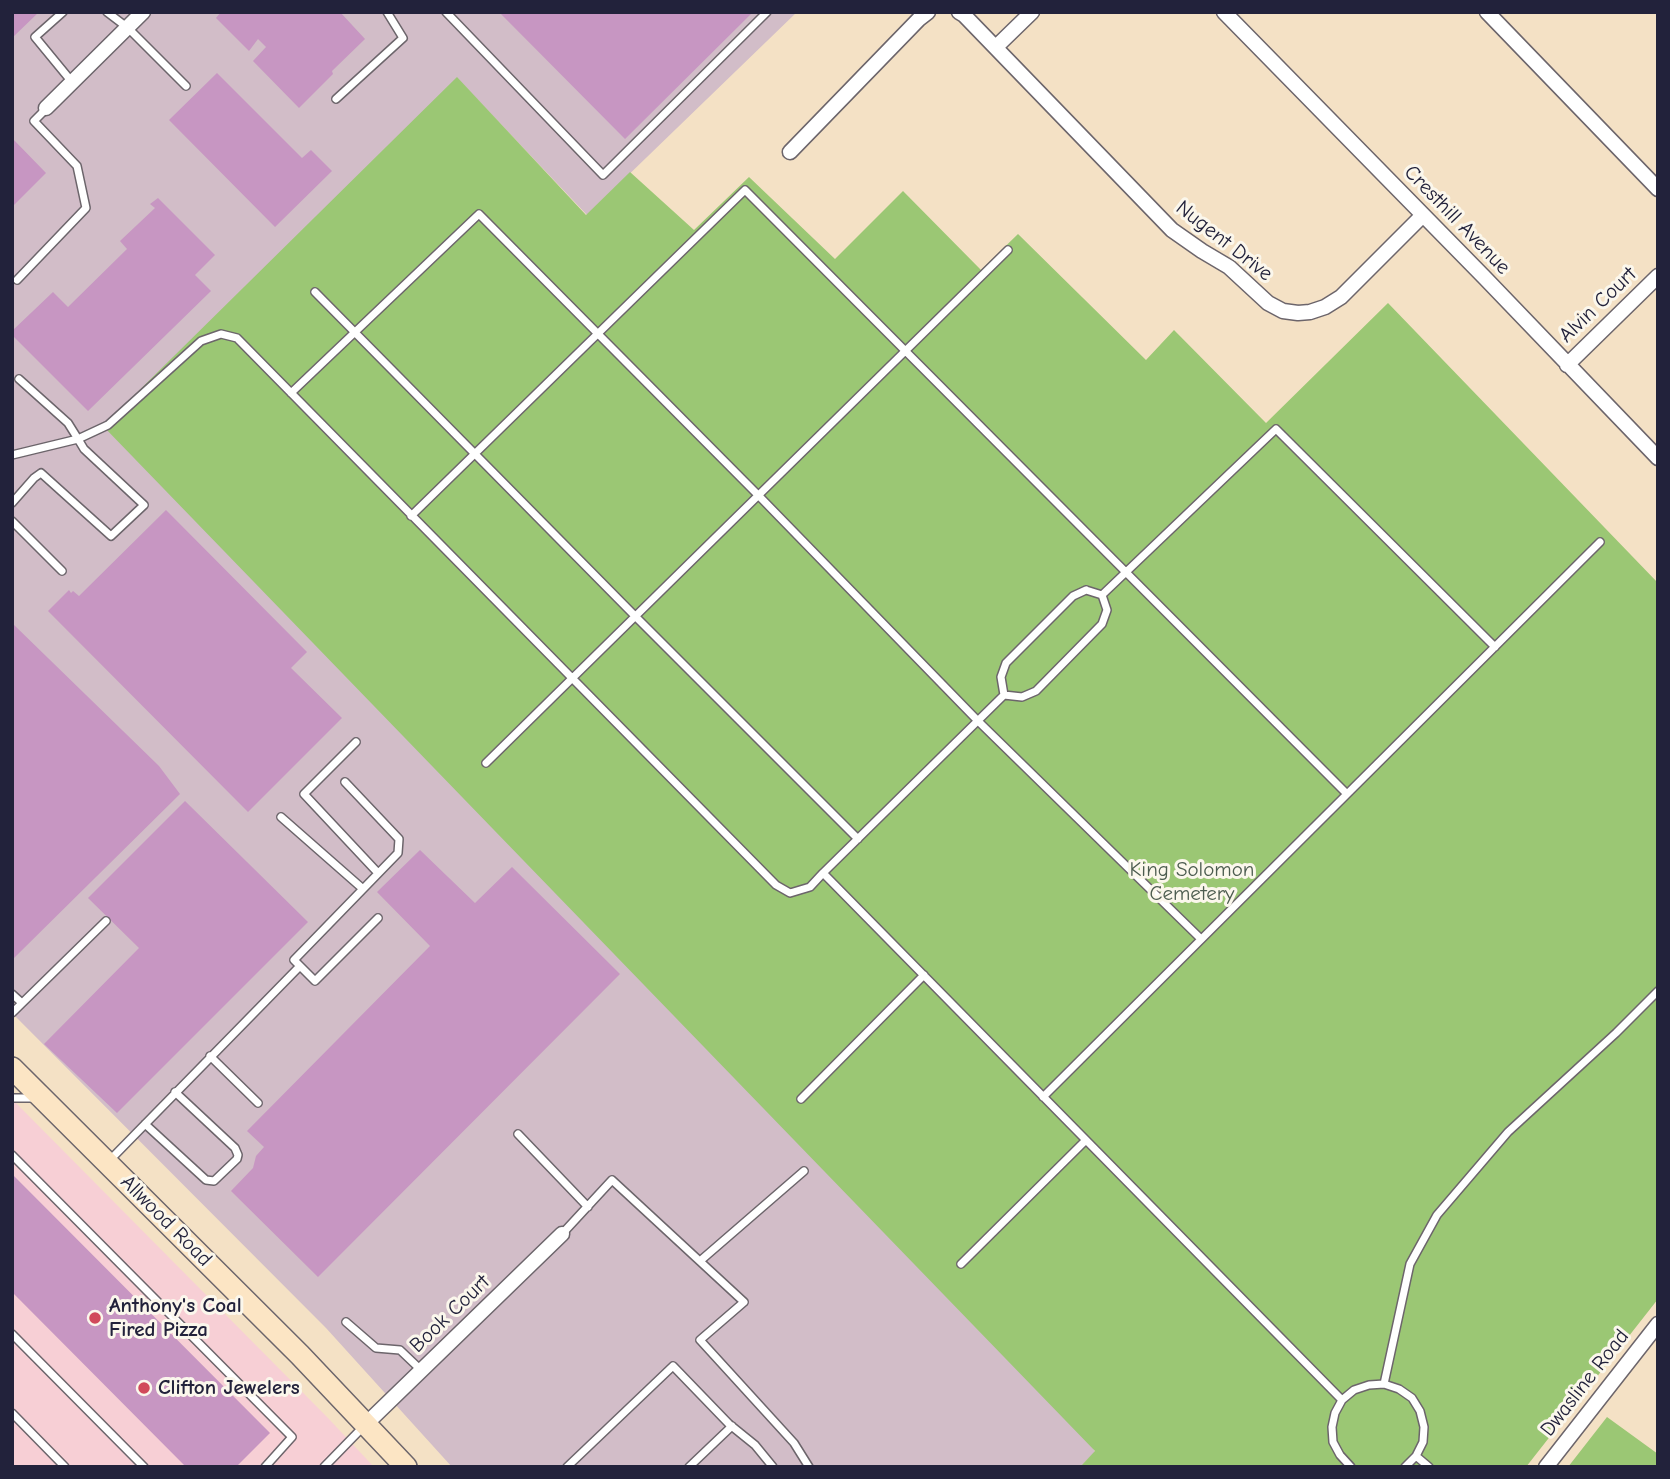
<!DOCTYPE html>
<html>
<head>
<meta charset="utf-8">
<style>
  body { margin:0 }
  #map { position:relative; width:1670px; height:1479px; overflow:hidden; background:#f4e1c5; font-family:"Comic Neue",sans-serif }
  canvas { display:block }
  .frame { position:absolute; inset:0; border:14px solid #22223b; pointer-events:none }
</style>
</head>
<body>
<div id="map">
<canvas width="1670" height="1479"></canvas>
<div class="frame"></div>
</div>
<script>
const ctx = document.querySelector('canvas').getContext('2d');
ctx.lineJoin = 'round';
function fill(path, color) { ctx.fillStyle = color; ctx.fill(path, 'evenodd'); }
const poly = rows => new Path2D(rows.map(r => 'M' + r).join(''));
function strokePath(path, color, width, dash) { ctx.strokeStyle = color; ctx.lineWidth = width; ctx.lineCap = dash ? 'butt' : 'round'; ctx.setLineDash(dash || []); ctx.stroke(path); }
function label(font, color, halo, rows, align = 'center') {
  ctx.font = font + ' "Comic Neue",sans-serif'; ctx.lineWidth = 6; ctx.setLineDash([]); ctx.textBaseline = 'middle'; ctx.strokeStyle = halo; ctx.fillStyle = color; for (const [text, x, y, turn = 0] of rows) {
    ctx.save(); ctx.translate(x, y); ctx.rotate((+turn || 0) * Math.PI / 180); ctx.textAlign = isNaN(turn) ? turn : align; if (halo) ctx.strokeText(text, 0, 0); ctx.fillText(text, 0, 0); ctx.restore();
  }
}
fill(poly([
  [12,1099,328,1418,374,1467,12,1467]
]), '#f7cfd5');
fill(poly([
  [12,12,797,12,587,215,457,78,1095,1452,1080,1467,452,1467,326,1328,12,1013]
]), '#d2bdc8');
fill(poly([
  [457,77,586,215,630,172,694,230,749,177,835,259,903,191,981,270,1018,234,1146,360,1174,330,1266,423,1388,303,1658,583,1658,1299,1526,1467,1080,1467,1095,1451,103,426],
  [1607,1417,1658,1454,1658,1467,1568,1467]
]), '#9bc774');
fill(poly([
  [12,12,39,12,12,38],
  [221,12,340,12,365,39,332,71,333,74,299,108,253,61,266,47,258,39,249,51,216,18],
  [499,12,753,12,625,139],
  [217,73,302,158,311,150,332,171,275,227,169,120],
  [12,138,46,173,12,207],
  [158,198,215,255,195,275,211,291,88,411,12,335,12,331,53,292,68,307,127,249,120,241,155,208,150,204],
  [166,510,307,652,291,668,342,718,248,812,48,611,69,590,71,593,73,591,79,596],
  [12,623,159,766,180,794,14,958,12,956],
  [185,801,308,922,117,1113,44,1044,139,948,88,898],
  [420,850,475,903,512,867,620,974,318,1277,231,1191,253,1168,256,1156,264,1147,247,1131,430,946,377,892],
  [12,1174,270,1433,236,1467,186,1467,12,1292]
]), '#c796c2');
const service = poly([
  [63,12,35,37,72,82],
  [107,12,128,28,186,86],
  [446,12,603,175,767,12],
  [336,99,403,38,387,12],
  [17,280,86,208,77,166,34,121,46,109],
  [315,292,636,617,858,839],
  [19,379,68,423,78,439,108,425,201,341,221,334,237,338,776,885,790,893,810,887,823,873,1342,1400],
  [291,393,479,214,759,496,978,721,1201,939],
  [12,455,78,439,84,449,144,505,111,536,41,473,34,478,12,503],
  [411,516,745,190,1347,794],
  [12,521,62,571],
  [1086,590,1102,595,1107,610,1102,624,1036,691,1022,697,1004,695,1001,677,1006,663,1073,596,1086,590],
  [1102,595,1276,429,1495,647],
  [356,742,304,794,378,873],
  [486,763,1008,250],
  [345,782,399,839,398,853,294,960,315,981,378,918],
  [281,817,363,889],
  [823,873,1004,695],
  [12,994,22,1003],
  [12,1013,106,921],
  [210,1056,258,1103],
  [1043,1097,1600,542],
  [12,1098,36,1098],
  [801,1099,924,975],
  [145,1124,206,1180,214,1181,237,1159,238,1155,235,1148,175,1092],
  [518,1134,588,1207],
  [12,1155,292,1437,265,1467],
  [108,1162,300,966],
  [562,1234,612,1180,744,1302,700,1340,794,1443,809,1467],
  [700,1261,804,1171],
  [961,1264,1086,1140],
  [346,1322,376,1348,400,1350,421,1370],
  [12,1334,144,1467],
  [1384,1384,1410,1264,1437,1215,1508,1132,1616,1033,1658,991],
  [12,1413,65,1467],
  [1416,1456,1429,1467],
  [324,1467,363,1427],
  [567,1467,673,1366,729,1424,755,1445,773,1467],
  [689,1467,732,1426],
  [1351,1467,1340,1455,1333,1442,1332,1427,1335,1413,1342,1400,1354,1390,1369,1385,1384,1384,1399,1389,1412,1398,1420,1411,1424,1427,1423,1442,1416,1456,1405,1467]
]);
const minor = poly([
  [959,12,964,15,1172,230,1202,251,1229,267,1268,303,1283,311,1298,313,1310,312,1325,307,1341,297,1423,215],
  [1224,12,1485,278,1658,458],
  [1487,12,1658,189],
  [996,47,1032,12],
  [46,108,143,12],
  [790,152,919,19,928,12],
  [1567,365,1658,276],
  [366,1424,562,1234],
  [1546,1467,1658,1324]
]);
const secondary = poly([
  [12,1068,300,1355,406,1467]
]);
strokePath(service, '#6c656b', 10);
strokePath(minor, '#6c656b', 17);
strokePath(secondary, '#6c656b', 24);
strokePath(service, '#fff', 7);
strokePath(minor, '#fff', 14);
strokePath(secondary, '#fce5c4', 21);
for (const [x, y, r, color] of [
  [95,1318,7,"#d1495b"],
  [144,1388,7,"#d1495b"]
]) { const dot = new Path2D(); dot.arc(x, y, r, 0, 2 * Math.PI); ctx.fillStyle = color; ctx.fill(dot); strokePath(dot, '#fbf7ec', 2.5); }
label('21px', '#22223b', '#fbf7ec', [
  ["Cresthill Avenue",1457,220,46],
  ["Nugent Drive",1224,241,38],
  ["Alvin Court",1598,305,-44],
  ["Allwood Road",166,1221,45],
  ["Book Court",450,1314,-44],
  ["Dwasline Road",1585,1383,-52]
]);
label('21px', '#4c5c4f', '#fbf7ec', [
  ["King Solomon",1192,870],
  ["Cemetery",1192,894]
]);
label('bold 21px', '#22223b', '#fbf7ec', [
  ["Anthony's Coal",109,1306],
  ["Fired Pizza",109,1330],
  ["Clifton Jewelers",158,1388]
], 'left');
</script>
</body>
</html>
